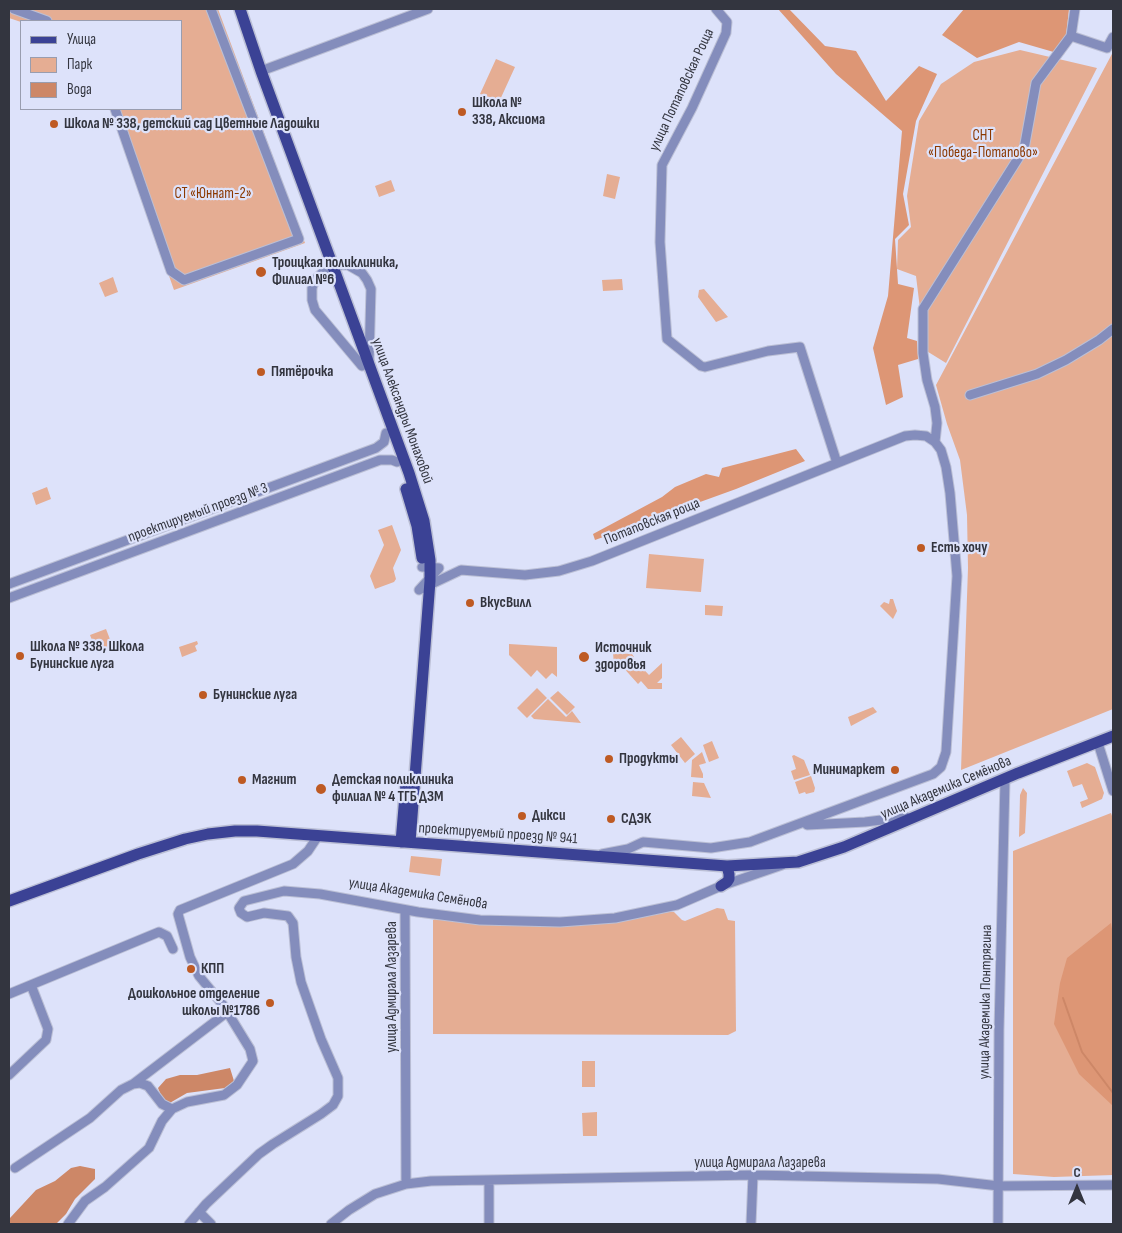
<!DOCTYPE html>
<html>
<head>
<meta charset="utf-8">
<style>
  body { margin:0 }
  #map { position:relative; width:1122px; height:1233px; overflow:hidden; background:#dde2fa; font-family:"Sofia Sans Condensed",sans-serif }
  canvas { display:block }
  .frame { position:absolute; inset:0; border:10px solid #33353f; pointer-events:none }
  .legend { position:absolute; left:20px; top:20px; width:162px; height:90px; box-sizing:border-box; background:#dde2fa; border:1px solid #999daf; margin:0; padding:6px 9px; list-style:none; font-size:15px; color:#33353f }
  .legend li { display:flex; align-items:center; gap:10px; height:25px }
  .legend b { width:25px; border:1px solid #999daf }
  .north { position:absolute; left:1052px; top:1163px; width:50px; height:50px; -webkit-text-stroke:4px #dde2fa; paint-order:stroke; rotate:0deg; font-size:14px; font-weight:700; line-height:20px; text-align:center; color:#33353f }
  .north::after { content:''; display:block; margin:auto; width:18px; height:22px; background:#33353f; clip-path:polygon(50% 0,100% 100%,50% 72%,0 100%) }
</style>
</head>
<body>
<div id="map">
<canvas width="1122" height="1233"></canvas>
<div class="frame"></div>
<ul class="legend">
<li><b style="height:6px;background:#3b4295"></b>Улица</li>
<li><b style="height:14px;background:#e5ad93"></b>Парк</li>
<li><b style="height:14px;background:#cd8767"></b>Вода</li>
</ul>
<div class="north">С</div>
</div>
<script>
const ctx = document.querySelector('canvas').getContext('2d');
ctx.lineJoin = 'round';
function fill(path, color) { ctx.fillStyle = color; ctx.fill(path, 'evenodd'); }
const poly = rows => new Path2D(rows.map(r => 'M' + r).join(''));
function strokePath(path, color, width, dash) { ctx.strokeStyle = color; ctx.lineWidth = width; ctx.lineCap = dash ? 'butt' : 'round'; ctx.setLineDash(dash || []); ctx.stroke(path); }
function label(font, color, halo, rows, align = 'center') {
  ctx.font = font + ' "Sofia Sans Condensed",sans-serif'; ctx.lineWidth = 4.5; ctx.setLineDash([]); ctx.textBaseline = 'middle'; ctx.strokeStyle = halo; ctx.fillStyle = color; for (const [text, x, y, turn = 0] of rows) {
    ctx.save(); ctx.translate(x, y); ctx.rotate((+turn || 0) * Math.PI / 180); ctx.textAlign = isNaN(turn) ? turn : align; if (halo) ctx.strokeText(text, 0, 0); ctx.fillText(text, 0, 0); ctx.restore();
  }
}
fill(poly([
  [9,9,218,9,305,243,174,290,110,109,181,109,181,21,21,22,9,18],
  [1020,50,1097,68,946,363,925,350,916,276,897,269,898,240,911,227,907,196,919,121,941,84,974,62],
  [1113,52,1113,709,961,770,968,568,967,515,960,460,947,424,936,385],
  [496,59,515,67,499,102,480,94],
  [607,174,620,177,615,199,603,196],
  [391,180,395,191,379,197,375,186],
  [113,277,118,292,105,297,99,283],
  [622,279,623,290,603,291,602,280],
  [704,289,728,317,716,322,698,297,699,290],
  [47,487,51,499,36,505,32,493],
  [392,525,401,550,393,568,396,579,394,582,375,589,370,576,384,545,378,530],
  [649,554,704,559,701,592,646,588],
  [890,599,893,599,897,611,893,619,880,606,884,602,889,604],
  [705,605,723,606,722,616,705,615],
  [106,629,113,647,97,653,90,635],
  [197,641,198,644,195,646,197,651,182,657,179,647],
  [509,644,557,647,557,677,552,673,546,679,537,670,531,677,509,655],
  [613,653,632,654,634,657,633,658,649,675,662,663,662,678,657,683,662,683,662,689,648,689,641,681,638,684,621,665,617,668,614,664],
  [537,688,547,698,527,718,517,708],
  [558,691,575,707,567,715,550,698],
  [548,699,566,717,572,711,581,723,534,719,531,716],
  [873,707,877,712,851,726,848,717],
  [681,737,695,754,685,763,671,745],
  [712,741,719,758,709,762,703,745],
  [702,752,706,763,699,765,703,774,703,778,691,777,692,760],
  [794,755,804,760,810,775,794,780,791,771,796,769,792,756],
  [1087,763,1095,767,1104,793,1102,799,1082,808,1080,802,1088,799,1082,784,1073,787,1067,771],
  [811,776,815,788,814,792,806,794,805,792,799,794,795,782],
  [693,782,704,783,711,798,692,796],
  [1023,788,1027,793,1025,833,1019,837,1020,795],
  [1111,813,1113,819,1113,1175,1054,1177,1013,1174,1013,851],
  [411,856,442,859,440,876,409,872],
  [717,908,724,909,728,920,735,921,736,1031,728,1035,433,1034,433,920,435,919,569,925,614,922,669,912,674,912,682,920,685,921],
  [582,1061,595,1061,595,1087,582,1087],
  [597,1112,597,1136,583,1136,582,1113]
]), '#e5ad93');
fill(poly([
  [778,9,789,9,825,46,856,51,886,101,919,66,937,74,916,121,903,194,909,225,895,239,898,284,914,288,907,338,917,341,918,359,898,365,903,397,886,405,873,348,888,296,902,131,836,74],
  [964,9,1069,9,1064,55,1019,42,977,58,942,35],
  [796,449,805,461,736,489,595,540,593,534,662,497,675,487,706,474,719,477,722,468],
  [1111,923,1113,935,1113,1106,1079,1074,1054,1024,1060,983,1067,958]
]), '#dd9675');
fill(poly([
  [230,1068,234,1081,225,1088,187,1093,168,1104,163,1100,158,1088,166,1079,180,1075,197,1075],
  [80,1166,95,1169,95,1179,75,1199,66,1214,56,1224,9,1224,10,1218,36,1190,55,1181,71,1168]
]), '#cd8767');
strokePath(poly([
  [1063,998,1082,1052,1113,1093]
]), '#cd8767', 2);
const minor = poly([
  [14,9,47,21],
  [716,9,727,22,726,33,692,108,662,165,660,242,667,339,701,366,705,367,768,351,800,347,837,463],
  [1075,9,1071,36,1107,48,1113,37],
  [261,71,428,9],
  [115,109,171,271,184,280,299,239,211,9],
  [362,366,315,310,312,300,312,288,315,280,326,269,340,265,348,265,362,273,367,280,371,289,369,361],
  [970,395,1037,374,1066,360,1099,340,1113,329],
  [935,442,937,423,935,407,927,380,923,353,923,309,1024,149,1036,83,1071,36],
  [422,567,439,568,419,590,461,570,525,575,559,571,592,561,905,436,915,435,926,436,935,442,941,450,946,467,950,493,957,576,946,752,941,767,933,774,750,842,711,848,643,842,628,849,602,854],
  [9,584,376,448,384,442,386,433],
  [9,598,380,460,392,460,397,462],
  [1098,743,1113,791],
  [807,825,865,822,906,817],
  [405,910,406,1184,431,1181,753,1175,938,1179,999,1186,1113,1185],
  [9,994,159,932,167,936,173,949],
  [9,1075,46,1040,48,1029,31,985],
  [133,1084,226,1013],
  [15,1168,90,1118,121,1090,133,1084,140,1083,148,1086,162,1104,172,1109,187,1102,224,1095,237,1085,253,1061,250,1049,223,1005,199,976,190,957,178,914,180,910,293,864,308,851,318,836],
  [489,1180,489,1224],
  [199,1212,211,1224],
  [68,1224,85,1201,105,1187,149,1148,162,1121,172,1109],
  [189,1224,206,1204,259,1154,273,1144,321,1114,333,1105,338,1096,338,1078,321,1039,301,982,296,957,293,923,288,916,264,913,247,917,241,913,239,908,244,901,284,891,320,894,418,912,480,920,560,922,615,918,677,905,721,886,782,865],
  [331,1224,349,1210,375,1194,406,1184],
  [751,1224,753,1175],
  [998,1224,999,1030,1005,780]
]);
const major = poly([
  [240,9,261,71,409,473,424,521,430,560,430,581,410,842],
  [406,489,417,526,422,558],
  [401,842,406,784],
  [721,886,727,882,729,879,729,874,727,866],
  [9,901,138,854,185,839,208,834,235,831,257,831,727,866,798,862,844,847,1018,773,1113,736]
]);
strokePath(minor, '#bbbfd5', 11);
strokePath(major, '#bbbfd5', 14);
strokePath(minor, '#848dbc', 9);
strokePath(major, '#3b4295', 11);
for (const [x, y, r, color] of [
  [462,112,5,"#be5a23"],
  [54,124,5,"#be5a23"],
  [261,272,6,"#be5a23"],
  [261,372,5,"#be5a23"],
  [921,548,5,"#be5a23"],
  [470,603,5,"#be5a23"],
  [20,656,5,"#be5a23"],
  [584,657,6,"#be5a23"],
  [203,695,5,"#be5a23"],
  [609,759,5,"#be5a23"],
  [895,770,5,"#be5a23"],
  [242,780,5,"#be5a23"],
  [321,789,6,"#be5a23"],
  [522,816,5,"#be5a23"],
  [611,819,5,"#be5a23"],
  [191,969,5,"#be5a23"],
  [270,1003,5,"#be5a23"]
]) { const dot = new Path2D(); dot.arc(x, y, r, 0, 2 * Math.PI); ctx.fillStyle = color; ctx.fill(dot); strokePath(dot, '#dde2fa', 2); }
label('15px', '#33353f', '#dde2fa', [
  ["улица Потаповская Роща",682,90,-65],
  ["улица Александры Монаховой",402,411,70],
  ["проектируемый проезд № 3",198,513,-20],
  ["Потаповская роща",652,522,-22],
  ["улица Академика Семёнова",946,788,-23],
  ["проектируемый проезд № 941",498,834,4],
  ["улица Академика Семёнова",418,894,9],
  ["улица Адмирала Лазарева",392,987,-90],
  ["улица Академика Понтрягина",986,1002,-89],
  ["улица Адмирала Лазарева",760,1163]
]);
label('bold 15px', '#33353f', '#dde2fa', [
  ["Школа №",472,103],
  ["338, Аксиома",472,120],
  ["Школа № 338, детский сад Цветные Ладошки",64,124],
  ["Троицкая поликлиника,",272,263],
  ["Филиал №6",272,280],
  ["Пятёрочка",271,372],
  ["Есть хочу",931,548],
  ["ВкусВилл",480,603],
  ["Школа № 338, Школа",30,647],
  ["Бунинские луга",30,664],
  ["Источник",595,648],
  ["здоровья",595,665],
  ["Бунинские луга",213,695],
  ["Продукты",619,759],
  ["Минимаркет",885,770,"right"],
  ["Магнит",252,780],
  ["Детская поликлиника",332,780],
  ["филиал № 4 ТГБ ДЗМ",332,797],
  ["Дикси",532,816],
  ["СДЭК",621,819],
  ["КПП",201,969],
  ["Дошкольное отделение",260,994,"right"],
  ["школы №1786",260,1011,"right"]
], 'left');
label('15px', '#8b3800', '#dde2fa', [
  ["СНТ",983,136],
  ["«Победа-Потапово»",983,153],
  ["СТ «Юннат-2»",213,194]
]);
</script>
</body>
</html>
